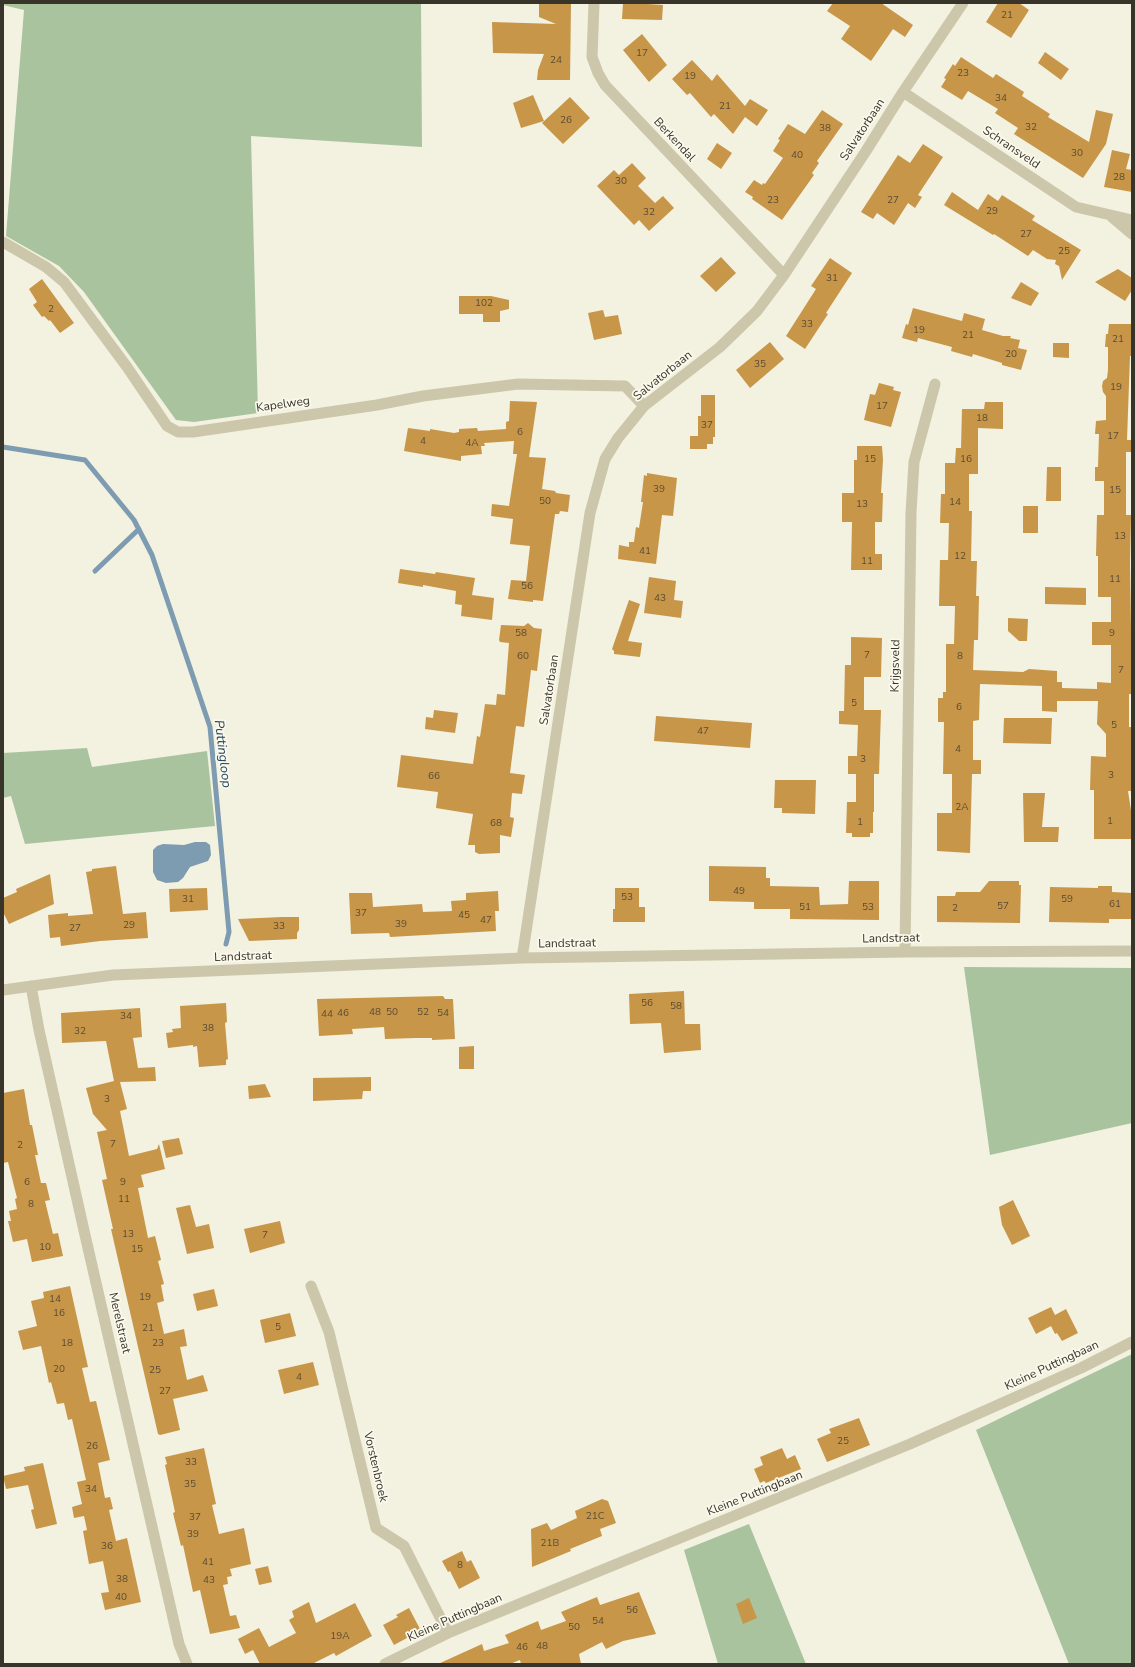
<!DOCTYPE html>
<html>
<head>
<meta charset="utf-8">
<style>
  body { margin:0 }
  #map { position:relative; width:1135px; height:1667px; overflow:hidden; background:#f3f1df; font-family:"Nunito Sans",sans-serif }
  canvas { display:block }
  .frame { position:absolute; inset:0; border:4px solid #39342a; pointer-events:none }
</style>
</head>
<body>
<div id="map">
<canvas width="1135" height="1667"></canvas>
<div class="frame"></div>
</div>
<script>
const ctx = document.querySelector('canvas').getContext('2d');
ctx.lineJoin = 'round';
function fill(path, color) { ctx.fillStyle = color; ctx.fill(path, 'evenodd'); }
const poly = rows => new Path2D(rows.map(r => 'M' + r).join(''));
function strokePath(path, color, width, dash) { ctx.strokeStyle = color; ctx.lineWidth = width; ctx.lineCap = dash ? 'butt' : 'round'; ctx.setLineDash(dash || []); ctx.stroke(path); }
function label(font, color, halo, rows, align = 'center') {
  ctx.font = font + ' "Nunito Sans",sans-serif'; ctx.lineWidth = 3.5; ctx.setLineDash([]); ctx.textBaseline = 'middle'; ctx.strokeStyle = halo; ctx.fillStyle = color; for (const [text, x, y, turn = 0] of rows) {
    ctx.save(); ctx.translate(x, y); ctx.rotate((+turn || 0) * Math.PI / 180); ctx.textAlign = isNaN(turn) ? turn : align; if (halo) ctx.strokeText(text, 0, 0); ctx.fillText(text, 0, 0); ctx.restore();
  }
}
fill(poly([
  [3,3,421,3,422,147,251,136,258,413,194,422,176,420,84,292,59,266,6,236,24,10,3,5],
  [87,748,92,767,207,751,215,826,25,844,11,796,3,798,3,753],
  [964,967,1132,968,1132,1123,990,1155],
  [1132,1354,1132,1664,1069,1664,976,1430],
  [749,1524,806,1664,718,1664,684,1550]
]), '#a9c39e');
fill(poly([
  [195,842,206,842,210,845,211,855,208,861,190,867,183,878,178,882,166,883,157,880,153,872,153,850,157,846,163,844,184,845]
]), '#7d9cb1');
strokePath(poly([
  [3,447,85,460,134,520,152,555,210,727,229,932,226,944],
  [95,571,139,529]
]), '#7d9cb1', 5);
fill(poly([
  [539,3,571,3,570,80,537,80,538,70,544,54,493,53,492,22,556,24,539,17],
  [623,3,648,3,648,4,663,5,662,20,622,19],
  [833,3,881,3,913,25,905,37,893,29,871,61,841,39,850,26,827,11],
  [998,3,1019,3,1029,10,1011,38,986,22],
  [642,34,667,65,649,82,623,50],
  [1045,52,1069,69,1061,80,1038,63],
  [961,57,993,78,996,74,1024,92,1022,96,1050,114,1048,117,1089,142,1096,110,1113,114,1106,144,1083,178,1014,134,1018,128,995,113,998,109,968,91,962,100,941,87,946,79,944,78,953,64,955,66],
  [692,60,712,81,717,74,745,106,750,99,768,110,757,126,745,117,733,134,714,114,711,117,690,93,687,95,672,79],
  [533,95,544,121,521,128,513,103],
  [570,97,590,118,563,144,542,123],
  [822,110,843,124,817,161,819,163,812,173,814,175,782,220,752,199,753,197,745,192,754,180,762,185,763,183,765,184,783,158,773,151,780,140,778,139,788,124,805,134],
  [717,143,732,153,721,169,707,159],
  [923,144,943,157,918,195,922,197,915,208,908,203,894,225,877,213,873,219,861,212,898,155,910,163],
  [1112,150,1130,154,1126,169,1132,170,1132,192,1104,187],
  [632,163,646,178,638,186,655,203,663,196,674,208,649,231,639,220,634,225,597,186,614,170,619,175],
  [952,192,978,210,988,194,998,201,1002,195,1035,216,1032,220,1081,250,1062,280,1059,266,1055,264,1056,260,1047,259,1033,250,1028,256,994,234,993,235,944,205],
  [721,257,736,273,716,292,700,276],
  [830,258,852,273,826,313,828,314,805,349,786,336,816,289,811,286],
  [1118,269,1132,278,1132,290,1125,301,1095,282],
  [42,279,74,323,60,333,50,320,49,321,44,316,42,317,33,305,37,302,29,289],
  [1021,282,1039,293,1031,306,1011,298],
  [459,296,491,296,509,300,509,309,500,311,500,322,483,322,483,314,459,314],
  [913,308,962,321,964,313,985,319,982,330,1003,336,1011,336,1010,338,1020,340,1018,348,1027,350,1021,370,1002,365,1002,363,973,354,972,357,951,351,952,347,918,338,917,342,902,338,906,324,908,325],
  [603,310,605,317,618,315,622,334,594,340,588,313],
  [1109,324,1132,324,1132,356,1130,356,1127,440,1132,440,1132,452,1126,452,1126,515,1131,515,1130,563,1132,694,1129,694,1129,727,1132,727,1132,791,1128,791,1132,817,1132,839,1094,839,1094,790,1090,790,1091,756,1106,757,1106,734,1097,724,1098,701,1057,701,1057,712,1042,711,1042,686,980,684,979,720,973,721,973,760,981,760,981,774,972,774,970,853,937,851,937,813,952,813,952,774,943,774,944,722,938,722,938,698,943,698,943,692,946,692,946,644,954,644,955,606,939,606,940,560,948,560,949,523,940,523,941,494,945,494,945,463,955,463,956,448,961,448,962,409,984,409,985,402,1003,402,1003,429,978,428,978,474,969,474,969,511,972,511,971,561,977,561,976,596,979,596,978,640,974,640,973,670,1023,672,1029,669,1057,671,1057,682,1062,682,1062,688,1097,689,1097,682,1111,683,1111,645,1092,645,1092,622,1111,622,1111,597,1098,597,1098,556,1096,556,1097,515,1104,515,1104,481,1095,481,1095,467,1098,467,1099,434,1095,434,1096,421,1106,420,1106,396,1103,392,1102,386,1103,381,1107,378,1108,370,1108,347,1105,347,1106,334,1108,334],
  [770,342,784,359,750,388,736,370],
  [1053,343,1069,343,1069,358,1053,357],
  [879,383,894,387,893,390,901,392,891,427,864,420,870,394,875,395],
  [701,395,715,395,715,437,713,437,713,444,707,444,707,449,690,449,690,436,698,436,698,416,701,416],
  [510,401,537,402,529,457,546,458,542,489,555,491,556,493,570,495,568,512,560,511,559,514,555,514,543,601,533,600,533,602,508,599,511,580,526,581,530,546,510,544,513,519,491,516,492,504,509,506,517,454,513,454,514,441,484,443,485,446,481,446,482,454,461,456,461,461,404,451,408,428,430,431,430,429,454,433,459,432,459,429,477,428,478,431,506,429,506,422,509,421],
  [857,446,882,446,883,460,881,493,883,493,882,522,875,522,875,554,882,554,882,570,851,570,852,522,842,522,842,493,854,493,854,460,857,460],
  [1047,467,1061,467,1061,501,1046,501],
  [647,473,677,478,673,516,662,515,656,564,618,559,619,545,629,547,629,542,634,542,636,527,639,528,643,502,641,502,644,475,647,476],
  [1023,506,1038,506,1038,533,1023,533],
  [400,569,435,574,436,572,475,578,472,595,494,598,492,620,461,616,462,605,455,604,456,591,423,585,423,587,398,583],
  [649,577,676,581,674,600,683,601,681,618,644,613],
  [1045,587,1086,588,1086,605,1045,604],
  [629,600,640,604,628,641,642,643,640,657,614,654,614,651,612,649],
  [1008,618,1028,619,1027,641,1019,641,1008,631],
  [528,623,534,628,542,629,537,671,531,670,524,727,516,726,510,773,525,775,522,794,512,793,510,817,514,818,511,837,500,835,500,853,479,854,475,852,475,845,468,845,473,814,436,808,438,792,397,787,401,755,473,764,477,736,480,737,485,704,496,705,497,694,505,695,509,643,500,642,499,640,501,625,524,626],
  [851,637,882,638,881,677,864,677,864,710,881,710,879,774,874,774,874,812,873,812,873,833,870,833,870,837,852,837,852,833,846,833,847,802,856,802,856,774,848,774,848,756,857,756,858,725,839,724,839,711,844,711,845,665,851,665],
  [434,710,458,713,455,733,425,729,426,717,433,718],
  [656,716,752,723,750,748,654,741],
  [1004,718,1052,718,1051,744,1003,743],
  [775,780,816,780,815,814,782,813,782,808,774,808],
  [1023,793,1045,793,1042,827,1059,827,1058,842,1024,842],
  [116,866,123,914,146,912,148,938,100,941,61,946,60,937,50,938,48,915,68,913,68,916,93,914,86,872,92,871,92,869],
  [709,866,766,867,766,878,770,878,770,886,819,887,820,905,848,904,849,881,879,881,879,920,790,919,790,909,754,909,754,902,709,901],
  [50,874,54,904,9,924,3,912,3,898,17,892,16,889],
  [989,881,1019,881,1019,885,1021,885,1020,923,937,922,937,896,955,896,956,892,980,892],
  [1098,886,1112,886,1112,892,1132,893,1132,919,1109,919,1109,923,1049,922,1050,887,1098,888],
  [207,888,208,910,170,912,169,889],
  [615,888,639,888,639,907,645,907,645,922,613,922,613,909,615,909],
  [498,891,499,911,495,911,496,931,390,937,389,933,351,934,349,893,372,893,373,907,422,904,423,912,452,911,451,901,466,900,466,893],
  [282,917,299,917,299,930,297,933,297,939,249,941,238,919],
  [684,991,685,1024,700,1024,701,1050,664,1053,661,1023,630,1024,629,994],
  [443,996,445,999,453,999,455,1039,432,1040,432,1038,415,1038,385,1039,384,1027,352,1029,353,1034,319,1036,317,999],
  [226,1003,227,1022,225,1023,228,1059,226,1060,226,1065,199,1067,197,1046,193,1047,193,1045,168,1048,166,1033,173,1032,172,1029,181,1028,180,1006],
  [140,1008,142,1037,133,1038,138,1068,155,1067,156,1081,120,1082,127,1109,120,1111,129,1156,157,1149,159,1144,165,1169,141,1175,144,1187,138,1188,148,1238,155,1236,161,1260,158,1261,164,1284,161,1285,164,1301,157,1303,164,1334,184,1329,187,1346,180,1347,187,1380,203,1375,208,1391,173,1399,180,1430,160,1435,158,1434,111,1229,113,1229,102,1180,107,1179,97,1132,107,1130,93,1114,86,1088,114,1081,106,1041,62,1043,61,1013],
  [474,1046,474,1069,459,1069,459,1047],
  [371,1077,371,1091,363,1091,362,1099,313,1101,313,1078],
  [265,1084,271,1097,249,1099,248,1086],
  [24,1089,30,1125,32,1125,38,1155,35,1155,41,1183,46,1183,50,1200,45,1201,53,1234,58,1233,63,1256,32,1262,27,1239,13,1242,8,1221,11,1221,9,1211,17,1209,15,1199,17,1198,8,1162,3,1163,3,1093],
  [179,1138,183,1154,166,1158,162,1141],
  [1013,1200,1030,1236,1012,1245,1002,1225,999,1207],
  [190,1205,196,1227,209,1224,214,1248,187,1254,176,1208],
  [280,1221,285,1243,250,1253,244,1229],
  [70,1286,88,1367,82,1368,90,1402,96,1401,110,1460,98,1463,105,1498,110,1497,113,1509,109,1510,116,1541,127,1538,141,1602,105,1610,101,1593,109,1592,103,1561,89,1564,83,1531,87,1530,84,1516,74,1518,72,1507,82,1504,77,1482,86,1480,72,1419,68,1420,64,1403,57,1404,51,1382,49,1383,41,1346,23,1350,18,1331,37,1326,31,1301,44,1298,43,1292],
  [214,1289,218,1306,197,1311,193,1294],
  [1051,1307,1055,1315,1066,1309,1078,1333,1062,1341,1057,1333,1055,1334,1051,1326,1036,1334,1028,1318],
  [290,1313,296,1336,265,1343,260,1320],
  [313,1362,319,1385,284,1394,278,1370],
  [859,1418,870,1445,827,1462,817,1439,831,1433,829,1429],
  [204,1448,216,1504,212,1505,219,1534,244,1528,251,1564,230,1569,232,1576,227,1577,228,1584,223,1585,230,1616,236,1615,240,1628,210,1634,200,1590,193,1592,183,1545,181,1546,173,1513,175,1512,165,1465,167,1464,165,1457],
  [782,1448,787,1459,795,1455,801,1469,766,1483,764,1481,760,1483,754,1469,763,1465,760,1457],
  [43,1463,57,1524,36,1529,31,1510,34,1509,28,1485,6,1489,3,1476,25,1471,24,1467],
  [602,1499,608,1501,616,1523,600,1529,602,1536,570,1549,571,1551,532,1567,531,1529,547,1523,551,1530,577,1518,575,1511],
  [462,1551,467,1562,471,1560,480,1578,459,1589,450,1571,448,1572,442,1561],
  [268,1566,272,1582,259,1585,255,1569],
  [639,1592,656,1634,623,1641,606,1649,602,1642,579,1654,581,1664,521,1664,520,1660,510,1664,438,1664,482,1644,484,1651,509,1643,505,1635,538,1621,541,1630,566,1621,561,1612,597,1597,600,1605],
  [749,1598,757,1618,743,1624,736,1604],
  [309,1602,316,1623,355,1603,372,1636,336,1656,334,1653,312,1664,260,1664,253,1650,245,1654,238,1639,259,1628,269,1647,296,1633,289,1620,294,1617,292,1611],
  [409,1608,420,1629,417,1630,418,1632,394,1645,383,1625,398,1617,396,1615]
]), '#c79649');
strokePath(poly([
  [594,3,592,57,598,73,605,85,784,275],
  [903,92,1076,207,1132,220],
  [1112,217,1132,234],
  [3,242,46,267,64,282,127,367,167,426,178,432,193,432,377,405,423,396,518,384,625,386,644,406],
  [905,952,911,513,914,462,935,384],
  [522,958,590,513,605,459,618,438,644,406,720,347,757,311,784,275,866,151,903,92,963,3],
  [31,986,39,1030,85,1235,179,1644,187,1664],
  [3,990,113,975,522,958,905,952,1132,951],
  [311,1286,329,1332,376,1528,404,1546,448,1633],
  [385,1664,448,1633,910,1444,1081,1368,1132,1342]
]), '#ccc6aa', 11);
label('10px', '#5c4c32', null, [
  ["21",1007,16],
  ["17",642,54],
  ["24",556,61],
  ["23",963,74],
  ["19",690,77],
  ["34",1001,99],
  ["21",725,107],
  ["26",566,121],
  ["32",1031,128],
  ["38",825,129],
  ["30",1077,154],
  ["40",797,156],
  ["28",1119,178],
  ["30",621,182],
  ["23",773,201],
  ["27",893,201],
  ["29",992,212],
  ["32",649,213],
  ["27",1026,235],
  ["25",1064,252],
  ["31",832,279],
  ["102",484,304],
  ["2",51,310],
  ["33",807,325],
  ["19",919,331],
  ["21",968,336],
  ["21",1118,340],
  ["20",1011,355],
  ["35",760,365],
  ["19",1116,388],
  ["17",882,407],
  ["18",982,419],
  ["37",707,426],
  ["6",520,433],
  ["17",1113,437],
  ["4",423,442],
  ["4A",472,444],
  ["15",870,460],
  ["16",966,460],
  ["39",659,490],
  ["15",1115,491],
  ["50",545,502],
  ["14",955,503],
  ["13",862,505],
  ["13",1120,537],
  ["41",645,552],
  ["12",960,557],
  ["11",867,562],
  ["11",1115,580],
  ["56",527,587],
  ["43",660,599],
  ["58",521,634],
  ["9",1112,634],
  ["7",867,656],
  ["60",523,657],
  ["8",960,657],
  ["7",1121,671],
  ["5",854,704],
  ["6",959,708],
  ["5",1114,726],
  ["47",703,732],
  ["4",958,750],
  ["3",863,760],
  ["3",1111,776],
  ["66",434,777],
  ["2A",962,808],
  ["1",1110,822],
  ["1",860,823],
  ["68",496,824],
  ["49",739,892],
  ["53",627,898],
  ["31",188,900],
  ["59",1067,900],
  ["61",1115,905],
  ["57",1003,907],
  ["51",805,908],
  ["53",868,908],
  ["2",955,909],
  ["37",361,914],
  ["45",464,916],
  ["47",486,921],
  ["39",401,925],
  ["29",129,926],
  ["33",279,927],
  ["27",75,929],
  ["56",647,1004],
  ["58",676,1007],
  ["48",375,1013],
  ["50",392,1013],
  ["52",423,1013],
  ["46",343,1014],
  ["54",443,1014],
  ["44",327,1015],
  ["34",126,1017],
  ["38",208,1029],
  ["32",80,1032],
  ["3",107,1100],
  ["7",113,1145],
  ["2",20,1146],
  ["6",27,1183],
  ["9",123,1183],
  ["11",124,1200],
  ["8",31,1205],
  ["13",128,1235],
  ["7",265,1236],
  ["10",45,1248],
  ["15",137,1250],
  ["19",145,1298],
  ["14",55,1300],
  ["16",59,1314],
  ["5",278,1328],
  ["21",148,1329],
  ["18",67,1344],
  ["23",158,1344],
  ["20",59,1370],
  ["25",155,1371],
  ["4",299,1378],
  ["27",165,1392],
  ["25",843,1442],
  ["26",92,1447],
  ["33",191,1463],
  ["35",190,1485],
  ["34",91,1490],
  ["21C",595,1517],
  ["37",195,1518],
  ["39",193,1535],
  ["21B",550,1544],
  ["36",107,1547],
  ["41",208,1563],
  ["8",460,1566],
  ["38",122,1580],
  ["43",209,1581],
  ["40",121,1598],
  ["56",632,1611],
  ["54",598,1622],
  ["50",574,1628],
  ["19A",340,1637],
  ["48",542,1647],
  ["46",522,1648]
]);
label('12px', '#39342a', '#faf9ec', [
  ["Salvatorbaan",863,130,-57],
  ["Berkendal",674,140,47],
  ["Schransveld",1011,148,34],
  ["Salvatorbaan",663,376,-39],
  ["Kapelweg",283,405,-8],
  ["Krijgsveld",896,666,-89],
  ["Salvatorbaan",550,690,-81],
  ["Landstraat",891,939,-1],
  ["Landstraat",567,944,-1],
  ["Landstraat",243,957,-2],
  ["Merelstraat",119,1323,77],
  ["Kleine Puttingbaan",1052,1366,-25],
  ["Vorstenbroek",375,1467,77],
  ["Kleine Puttingbaan",755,1494,-22],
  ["Kleine Puttingbaan",455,1618,-24]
]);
label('italic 13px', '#1e415c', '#faf9ec', [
  ["Puttingloop",222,754,83]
]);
</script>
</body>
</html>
